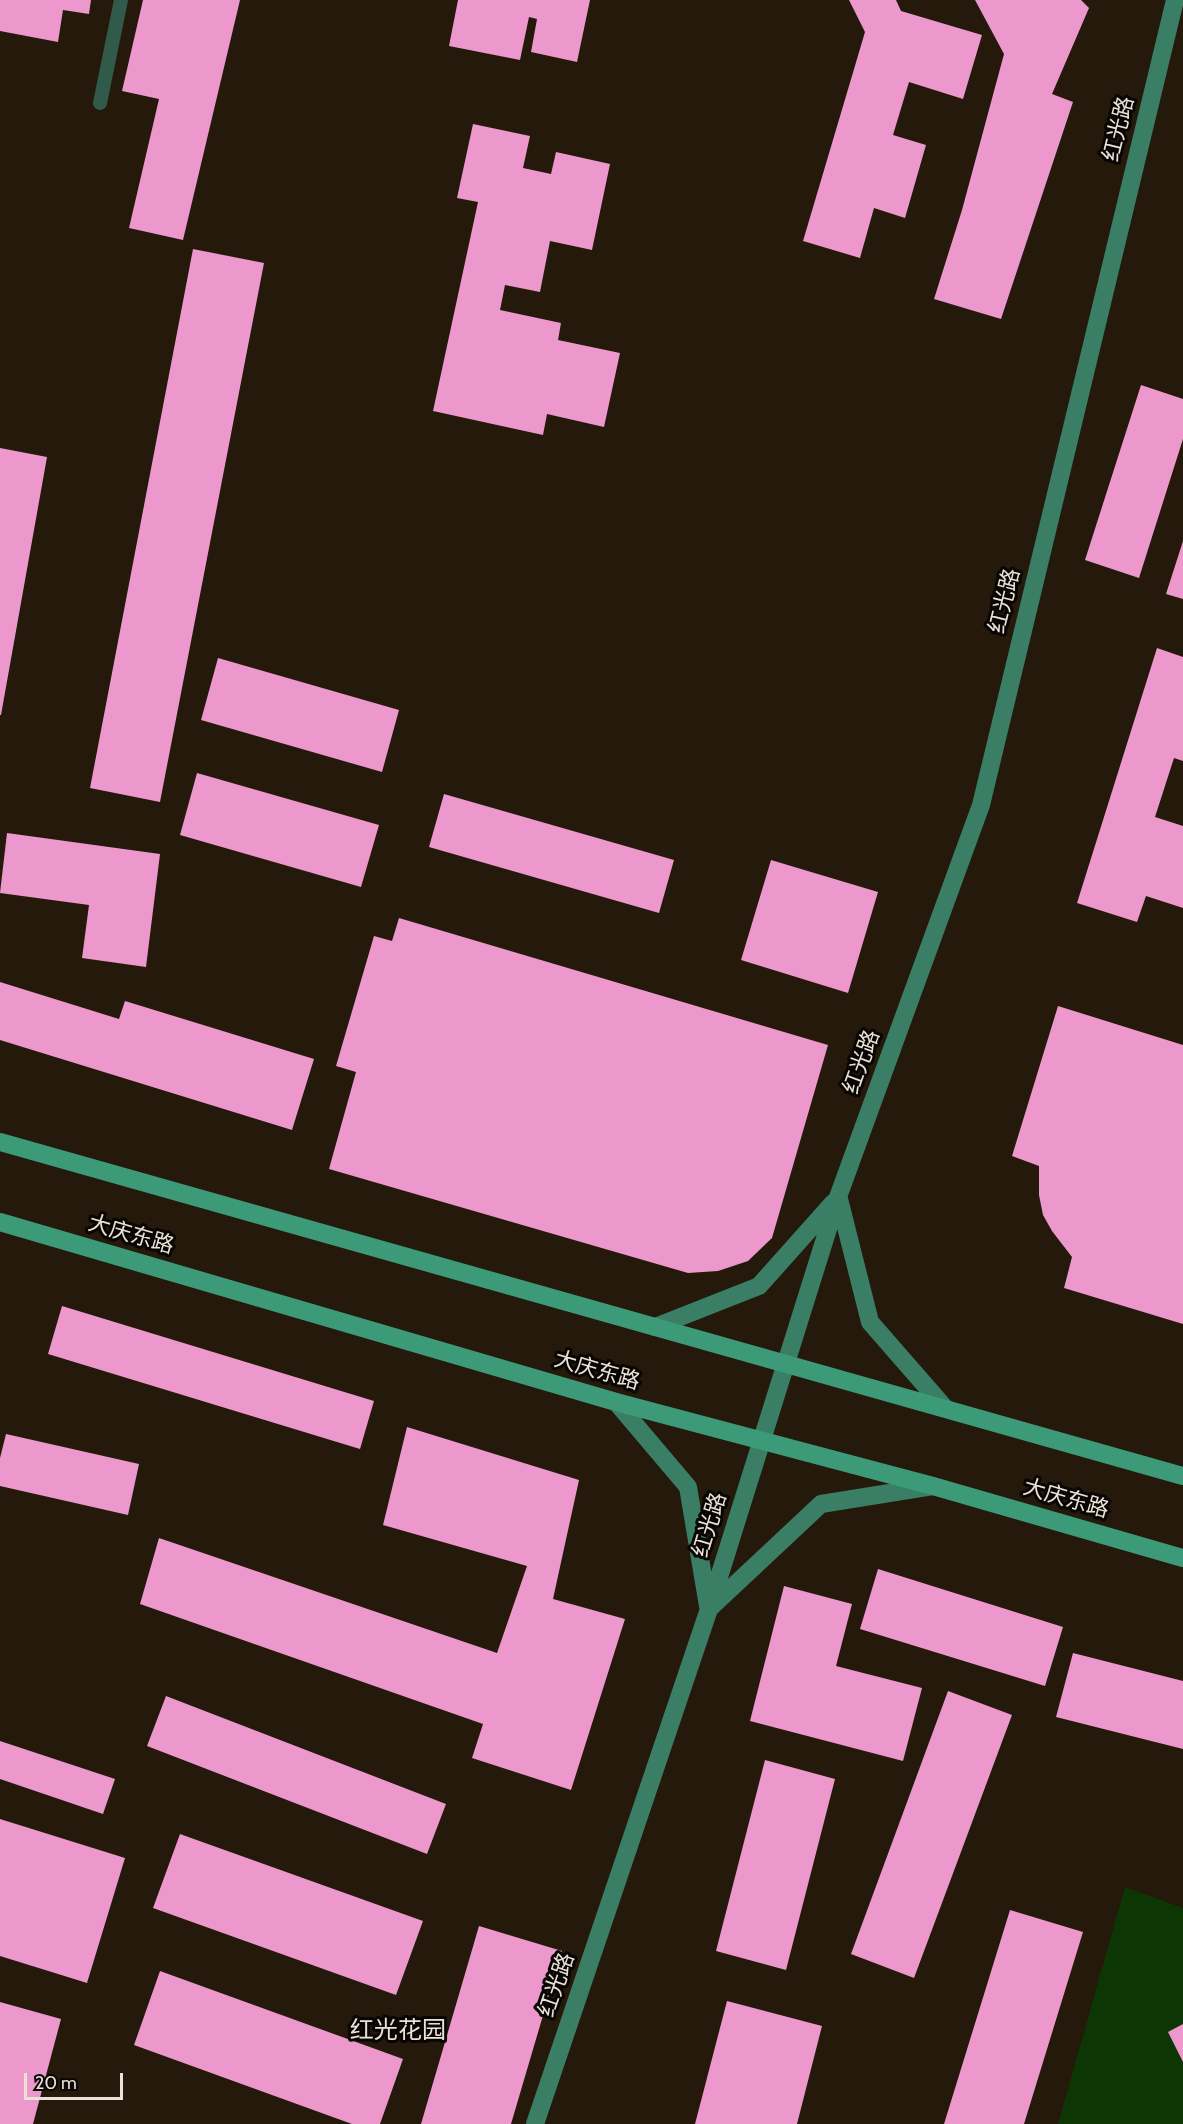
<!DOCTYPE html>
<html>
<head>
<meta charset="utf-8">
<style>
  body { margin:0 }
  #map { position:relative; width:1183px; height:2124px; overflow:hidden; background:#24190a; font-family:Cabin,sans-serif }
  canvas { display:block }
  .scale { position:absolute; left:24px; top:2073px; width:99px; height:27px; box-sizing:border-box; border:3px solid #eae2d9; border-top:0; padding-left:8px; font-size:18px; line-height:21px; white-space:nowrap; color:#eae2d9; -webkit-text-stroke:4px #090502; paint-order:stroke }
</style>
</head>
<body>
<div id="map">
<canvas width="1183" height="2124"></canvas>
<div class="scale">20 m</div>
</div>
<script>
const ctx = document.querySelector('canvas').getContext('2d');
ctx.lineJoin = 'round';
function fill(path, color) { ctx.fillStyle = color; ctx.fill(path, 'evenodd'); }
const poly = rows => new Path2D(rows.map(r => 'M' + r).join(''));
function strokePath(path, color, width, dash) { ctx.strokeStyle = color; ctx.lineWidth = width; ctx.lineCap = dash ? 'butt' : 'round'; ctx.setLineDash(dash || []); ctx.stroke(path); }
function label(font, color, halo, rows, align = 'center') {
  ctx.font = font + ' Cabin,"Noto Sans SC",sans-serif'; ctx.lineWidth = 6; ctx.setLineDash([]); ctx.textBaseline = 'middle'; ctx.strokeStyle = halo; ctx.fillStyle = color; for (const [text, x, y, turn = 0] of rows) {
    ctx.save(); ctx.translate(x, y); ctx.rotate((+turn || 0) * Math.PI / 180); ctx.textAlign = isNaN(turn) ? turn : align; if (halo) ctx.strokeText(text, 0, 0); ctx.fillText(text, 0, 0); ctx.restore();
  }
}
fill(poly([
  [1125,1887,1183,1908,1183,2124,1058,2124]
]), '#0d3605');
fill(poly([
  [0,0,91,0,89,14,63,10,58,42,0,31],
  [143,0,240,0,183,240,129,228,159,99,122,91],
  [458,0,590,0,577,62,531,52,537,19,529,17,520,60,449,46],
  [849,0,896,0,901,11,982,35,963,99,909,82,893,135,926,145,905,218,874,208,860,258,803,241,865,32],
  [975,0,1081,0,1089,8,1052,94,1073,102,1001,319,934,299,962,210,1004,54],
  [473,124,530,136,523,168,551,174,556,152,610,164,592,250,550,241,540,292,505,285,500,310,561,323,558,340,620,353,604,427,547,414,543,435,433,411,478,202,457,198],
  [193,249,264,263,160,802,90,788],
  [1141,385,1183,399,1183,439,1139,578,1085,560],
  [0,448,47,457,1,715,0,715],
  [1183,541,1183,599,1166,594],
  [1157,648,1183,657,1183,761,1174,758,1155,817,1183,826,1183,908,1146,896,1137,922,1077,903],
  [218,658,399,710,382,772,201,720],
  [197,773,379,825,361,887,180,835],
  [444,794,674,860,659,913,429,847],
  [7,833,160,854,146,967,82,958,89,905,0,893],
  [771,860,878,892,848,993,741,960],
  [399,918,828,1045,772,1238,748,1261,718,1271,688,1273,329,1169,356,1072,336,1066,374,936,392,941],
  [0,982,119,1019,125,1001,314,1059,292,1130,0,1040],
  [1058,1006,1183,1045,1183,1324,1064,1288,1072,1257,1052,1231,1043,1215,1039,1195,1039,1166,1012,1156],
  [62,1306,374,1401,360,1449,48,1354],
  [407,1427,579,1480,553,1599,625,1619,571,1790,472,1758,483,1724,140,1604,159,1538,497,1653,527,1566,383,1525],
  [6,1434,139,1464,128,1515,0,1486,0,1458],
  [878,1569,1063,1627,1045,1686,860,1629],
  [784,1586,852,1604,836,1666,922,1688,903,1761,750,1721],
  [1073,1653,1183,1681,1183,1749,1056,1717],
  [948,1691,1012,1715,914,1978,851,1954],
  [166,1696,446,1804,427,1854,147,1746],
  [0,1741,115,1779,103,1814,0,1779],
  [765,1760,835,1779,786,1970,716,1951],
  [0,1819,125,1858,87,1983,0,1956],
  [180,1834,423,1921,396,1995,153,1908],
  [1010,1910,1083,1932,1024,2124,944,2124],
  [479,1926,562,1951,511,2124,421,2124],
  [160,1971,403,2059,380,2124,352,2124,134,2045],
  [727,2001,822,2026,797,2124,695,2124],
  [0,2002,61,2019,33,2124,0,2124],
  [1183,2024,1183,2062,1168,2032]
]), '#ed98cc');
strokePath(poly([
  [100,103,121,0]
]), '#315a4a', 14);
strokePath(poly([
  [839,1199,870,1322,945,1408],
  [655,1327,759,1286,833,1203],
  [616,1402,688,1487,708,1606],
  [710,1608,821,1504,933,1486],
  [535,2124,709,1609,838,1197,981,805,1175,0]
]), '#397e65', 18);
strokePath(poly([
  [0,1142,1183,1476],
  [0,1222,616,1402,933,1486,1183,1558]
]), '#3d9a79', 18);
label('22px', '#eae2d9', '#090502', [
  ["红光路",1119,129,-76],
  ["红光路",1005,601,-76],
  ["红光路",862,1062,-70],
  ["大庆东路",131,1235,16],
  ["大庆东路",597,1371,16],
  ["大庆东路",1066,1499,16],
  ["红光路",710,1525,-73],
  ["红光路",557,1985,-71]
]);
label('24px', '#eae2d9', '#090502', [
  ["红光花园",398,2031]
]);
</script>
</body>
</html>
